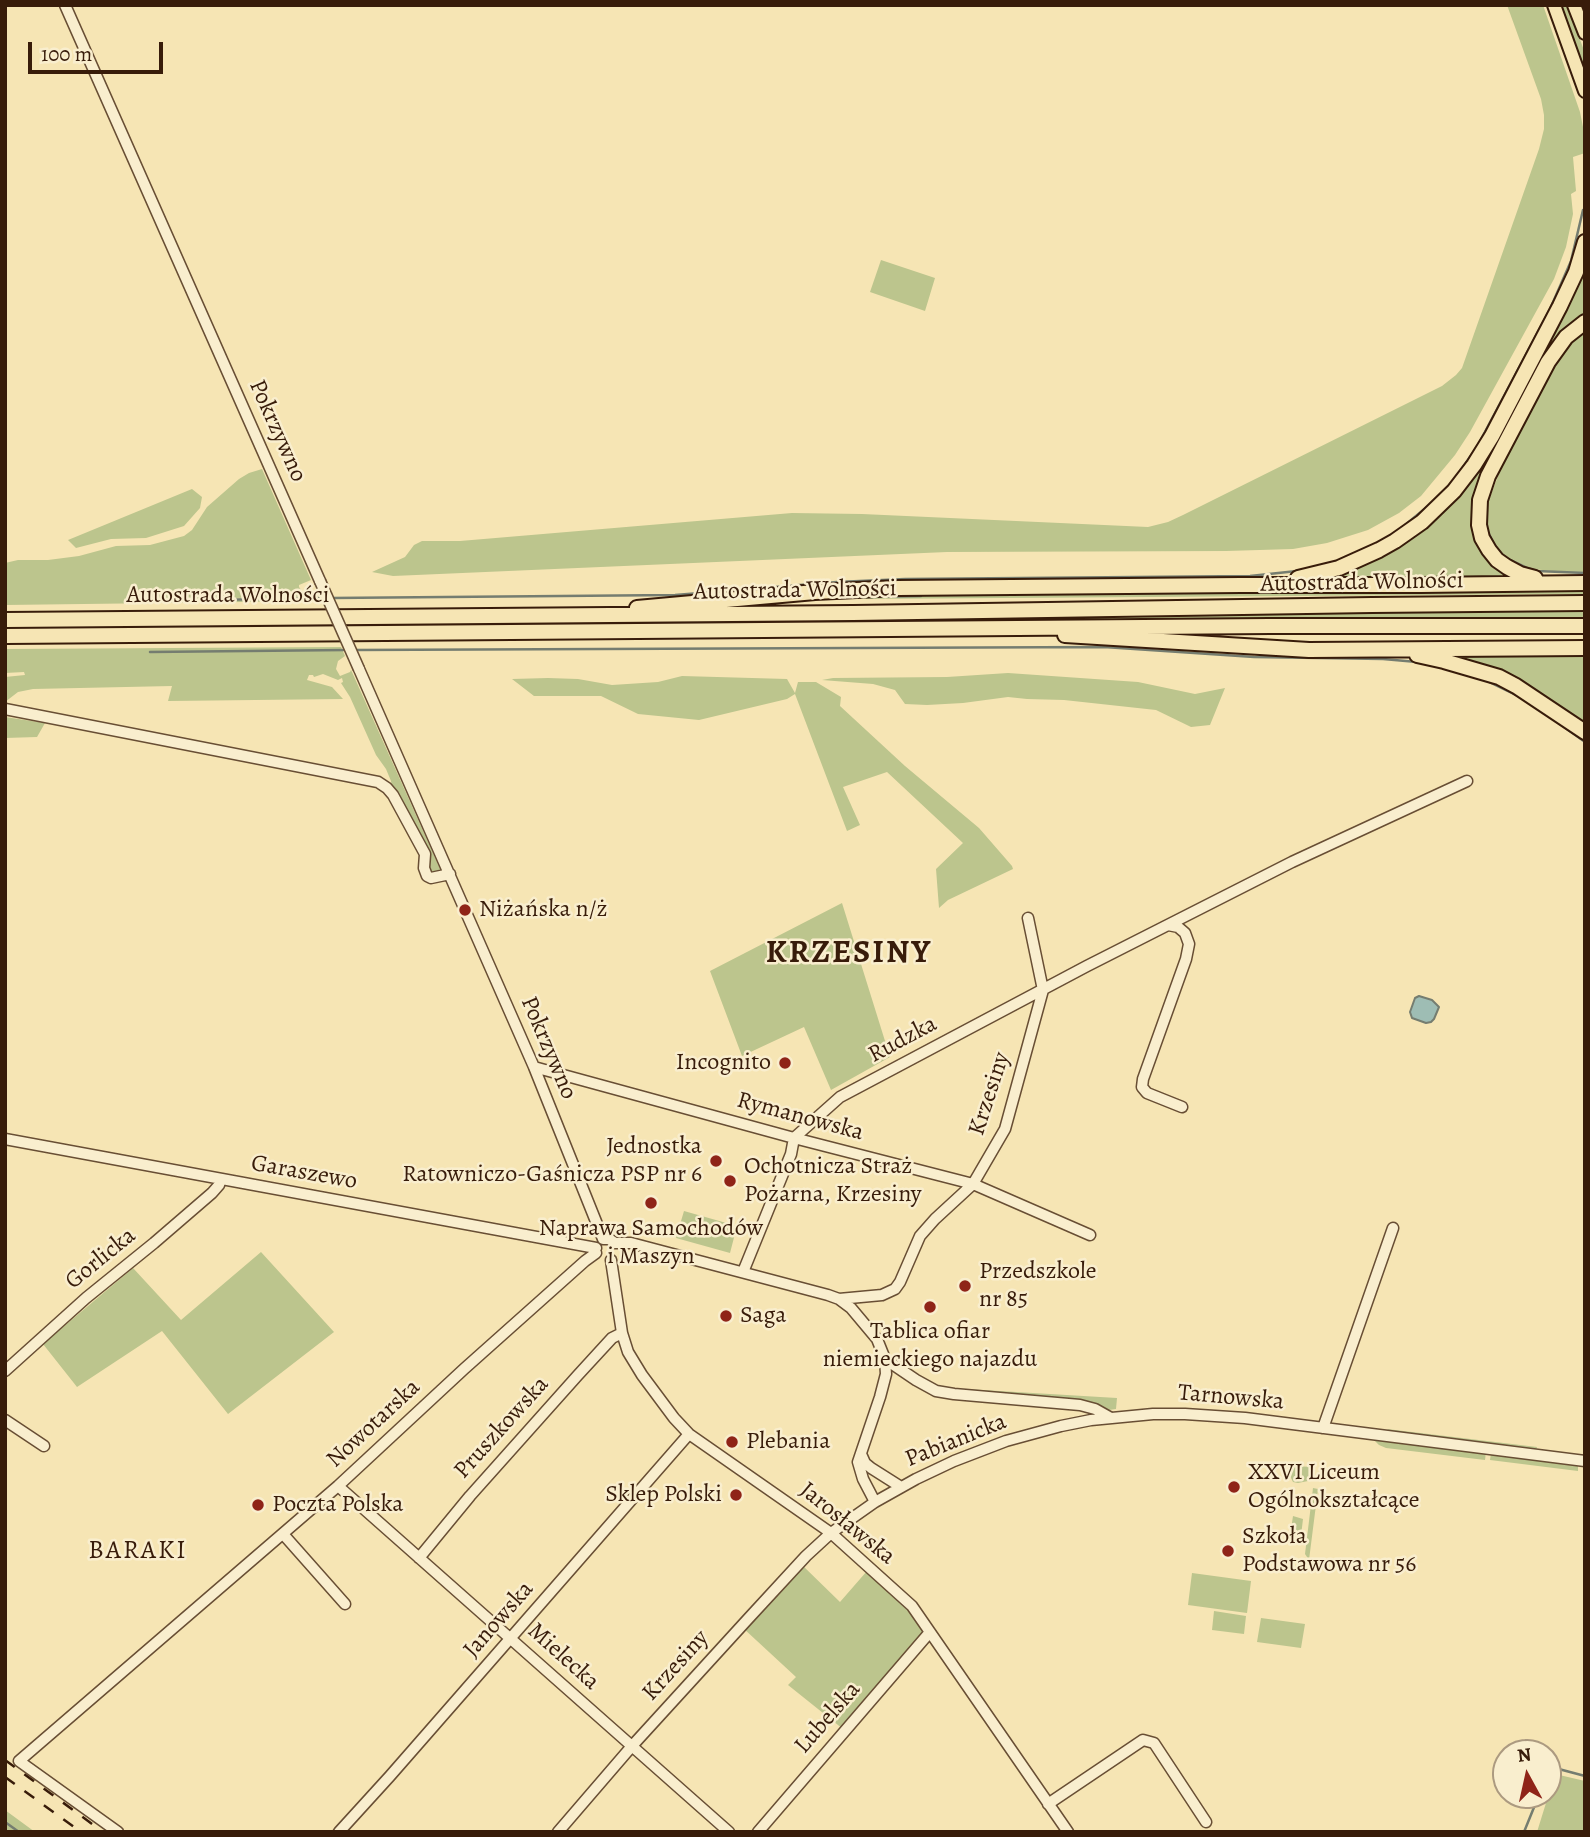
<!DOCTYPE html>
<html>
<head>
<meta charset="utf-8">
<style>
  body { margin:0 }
  #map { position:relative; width:1590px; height:1837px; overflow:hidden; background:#f6e5b4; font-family:Alegreya,serif }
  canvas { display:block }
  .frame { position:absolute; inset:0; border:7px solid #381c0a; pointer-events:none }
  .north { position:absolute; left:1492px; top:1739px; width:70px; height:70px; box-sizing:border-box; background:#f9eece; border:2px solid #ac9a80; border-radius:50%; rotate:352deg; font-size:19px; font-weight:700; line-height:28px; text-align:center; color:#381c0a }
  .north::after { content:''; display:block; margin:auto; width:24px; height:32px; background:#8f2418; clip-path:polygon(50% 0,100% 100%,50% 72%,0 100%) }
  .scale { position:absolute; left:28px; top:42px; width:135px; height:32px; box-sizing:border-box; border:4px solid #381c0a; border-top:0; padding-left:9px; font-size:21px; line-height:24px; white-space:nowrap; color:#381c0a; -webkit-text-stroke:5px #f9eece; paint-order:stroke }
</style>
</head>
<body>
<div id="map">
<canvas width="1590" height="1837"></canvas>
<div class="frame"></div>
<div class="north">N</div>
<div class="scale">100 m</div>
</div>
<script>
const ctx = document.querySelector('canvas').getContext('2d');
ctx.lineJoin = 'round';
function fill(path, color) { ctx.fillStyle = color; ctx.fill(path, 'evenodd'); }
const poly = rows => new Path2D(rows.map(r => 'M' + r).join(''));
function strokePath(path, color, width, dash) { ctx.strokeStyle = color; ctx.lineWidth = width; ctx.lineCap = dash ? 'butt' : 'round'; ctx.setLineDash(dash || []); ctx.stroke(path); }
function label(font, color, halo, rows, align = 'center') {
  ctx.font = font + ' Alegreya,serif'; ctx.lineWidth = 5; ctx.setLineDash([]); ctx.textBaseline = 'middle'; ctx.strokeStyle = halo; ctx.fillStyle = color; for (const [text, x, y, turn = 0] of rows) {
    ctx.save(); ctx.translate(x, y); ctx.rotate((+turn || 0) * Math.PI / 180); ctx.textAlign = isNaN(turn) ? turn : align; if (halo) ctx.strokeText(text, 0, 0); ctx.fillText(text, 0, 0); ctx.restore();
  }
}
fill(poly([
  [1507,5,1543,5,1580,112,1585,137,1585,153,1573,157,1576,191,1571,194,1573,214,1566,247,1554,279,1470,432,1455,455,1421,496,1399,513,1368,530,1327,543,1293,549,1226,551,947,552,393,576,372,572,405,557,414,545,422,541,460,541,792,513,862,514,1148,527,1168,522,1183,515,1442,386,1456,375,1462,368,1539,149,1544,129,1544,115,1541,99],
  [1560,5,1567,5,1585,53,1585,73],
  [1585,255,1585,316,1578,320,1473,518,1516,578,1310,580,1340,572,1461,489],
  [881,260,935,278,925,311,870,292],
  [1585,331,1585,572,1563,572,1532,569,1507,558,1496,546,1490,535,1487,524,1488,502,1503,463,1555,366,1572,342],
  [262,469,311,580,299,585,299,587,304,594,318,595,319,597,149,599,149,601,320,599,320,601,5,605,5,563,18,560,48,560,79,556,116,546,150,545,184,536,192,530,207,507,239,479,249,473],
  [192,489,202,497,200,508,184,526,146,538,111,539,76,548,68,540],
  [1585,587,1585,594,856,599,855,595],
  [1585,609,1585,621,353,628,353,623],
  [341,647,345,656,338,661,336,669,340,676,350,672,351,670,352,672,441,871,431,874,428,868,428,852,392,789,391,781,386,769,376,755,350,697,341,683,343,682,342,678,338,680,323,674,314,677,313,675,309,675,307,680,332,687,343,699,168,701,172,686,33,689,18,692,5,702,5,677,25,675,24,672,5,673,5,649],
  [1585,652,1585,728,1443,653],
  [1008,673,1138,682,1195,694,1225,688,1210,725,1191,727,1156,710,1064,700,1027,699,1008,697,963,703,927,705,905,704,895,690,873,684,822,680,833,678,947,677],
  [682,676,787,679,795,693,798,682,816,682,841,697,840,706,905,766,979,828,1012,866,1013,869,948,900,939,908,936,869,963,843,887,772,843,787,860,825,847,831,795,694,787,699,699,720,638,714,601,696,534,696,512,679,548,678,578,679,612,685,658,682],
  [5,717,45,723,37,737,5,738],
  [842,903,890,1057,831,1090,804,1027,742,1056,710,971],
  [684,1211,737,1226,730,1253,676,1238],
  [261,1252,334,1332,228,1414,162,1331,77,1387,43,1344,133,1268,181,1320],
  [924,1380,939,1386,949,1388,1117,1398,1116,1409,1109,1410,1097,1405,949,1390,933,1386],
  [1387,1429,1537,1447,1536,1450,1393,1433],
  [1354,1437,1486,1452,1485,1460,1386,1448,1379,1445,1373,1439],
  [1491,1453,1575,1463,1578,1466,1578,1471,1490,1460],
  [1290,1466,1314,1467,1313,1480,1298,1483,1293,1482,1289,1474],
  [1313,1488,1318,1489,1309,1560,1305,1554],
  [1293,1516,1303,1519,1300,1544,1289,1542],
  [801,1564,840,1602,867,1571,910,1608,928,1632,843,1729,788,1685,796,1677,743,1628],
  [1192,1573,1251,1581,1247,1613,1188,1605],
  [1214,1611,1246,1616,1244,1634,1212,1630],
  [1261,1618,1305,1624,1301,1648,1257,1642],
  [1555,1774,1585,1781,1585,1832,1537,1832],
  [5,1810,35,1832,5,1832]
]), '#bcc58d');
const water = poly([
  [1419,996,1432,1000,1439,1007,1434,1019,1431,1022,1426,1023,1412,1018,1410,1012,1415,998,1419,996]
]);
fill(water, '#9ebdb4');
strokePath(water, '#757d70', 2);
strokePath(poly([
  [1437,498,1455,479,1478,445,1550,309,1571,261,1583,210],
  [1405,525,1427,507],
  [1487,530,1495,546,1504,557],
  [1385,539,1397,531],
  [1510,560,1527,568,1537,571,1585,573],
  [867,597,921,596],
  [331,598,675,595,837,582,905,579,1250,576,1297,571],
  [149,601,325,598],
  [353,650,1104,647,1254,657,1383,659,1417,662],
  [150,652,346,650],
  [1487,681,1522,698],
  [1553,719,1585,742],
  [1548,1772,1552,1769,1555,1768,1585,1776],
  [5,1822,19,1832],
  [1524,1832,1539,1795]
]), '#757d70', 2.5);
const minor = poly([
  [65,5,320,581],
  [359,669,534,1067,603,1239],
  [5,709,378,782,387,788,393,795,425,854,424,868,427,876,431,878,450,874],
  [1168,925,1178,927,1185,933,1189,944,1186,959,1143,1079,1142,1087,1147,1093,1182,1107],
  [534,1067,794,1138,973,1184,1090,1235],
  [5,1139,596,1248],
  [603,1239,609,1239,615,1243,631,1243,828,1295,839,1299,851,1308,877,1339,885,1359,886,1374,880,1397,858,1462,863,1479,875,1502],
  [611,1260,622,1333,628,1352,642,1375,674,1418,689,1434,831,1533,912,1606,1068,1832],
  [743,1272,791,1154,794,1138,840,1097,1087,966,1292,862,1467,781],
  [839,1299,882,1295,895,1289,900,1282,920,1236,935,1219,973,1184,1005,1129,1043,990,1028,918],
  [885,1359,916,1380,936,1391,954,1394,1080,1405,1095,1409,1111,1418],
  [5,1371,86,1298,154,1243,212,1193,219,1185,221,1179],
  [5,1420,44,1446],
  [1323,1428,1393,1228],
  [861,1454,865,1463,871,1468,901,1487],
  [338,1486,729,1832],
  [283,1534,345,1604],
  [419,1558,470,1496,578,1375,612,1338,622,1333],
  [1048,1804,1143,1740,1154,1743,1206,1822],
  [118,1832,19,1761,338,1486,464,1369,585,1261,596,1253],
  [339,1832,390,1776,689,1434],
  [558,1832,632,1746,747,1620,806,1556,831,1533,875,1502,916,1479,954,1461,1006,1441,1061,1426,1091,1420,1153,1414,1185,1414,1245,1418,1585,1461],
  [758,1832,930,1632]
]);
const major = poly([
  [1554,5,1585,91],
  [1574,5,1585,33]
]);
const highway = poly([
  [1298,578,1339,568,1379,550,1395,541,1422,522,1454,491,1474,465,1492,436,1560,306,1576,272,1585,242],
  [1535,578,1520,574,1507,567,1497,560,1489,550,1482,538,1479,525,1480,500,1488,476,1548,362,1566,337,1585,322],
  [637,608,815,592,898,588,1241,585,1421,585,1585,583],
  [5,620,853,613,1372,605,1585,603],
  [1065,635,1309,650,1585,648],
  [5,636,1270,626,1585,626],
  [1417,655,1444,661,1499,677,1516,686,1585,732]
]);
strokePath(minor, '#684e34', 13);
strokePath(major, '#381c0a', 16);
strokePath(highway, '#381c0a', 18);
strokePath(minor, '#f9eece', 10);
strokePath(major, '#f6e5b4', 12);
strokePath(highway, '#f6e5b4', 14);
strokePath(poly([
  [5,1760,103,1832],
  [5,1777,81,1832]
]), '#381c0a', 2.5, [12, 12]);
const minorBridge = poly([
  [320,581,359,669]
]);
strokePath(minorBridge, '#684e34', 13, []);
strokePath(minorBridge, '#f9eece', 10);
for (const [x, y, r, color] of [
  [465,910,7,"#8f2418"],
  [785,1063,7,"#8f2418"],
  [716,1161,7,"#8f2418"],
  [730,1181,7,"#8f2418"],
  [651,1203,7,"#8f2418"],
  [965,1286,7,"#8f2418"],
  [930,1307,7,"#8f2418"],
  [726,1316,7,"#8f2418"],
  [732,1442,7,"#8f2418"],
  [1234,1487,7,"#8f2418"],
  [736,1495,7,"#8f2418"],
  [258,1505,7,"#8f2418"],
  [1228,1551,7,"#8f2418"]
]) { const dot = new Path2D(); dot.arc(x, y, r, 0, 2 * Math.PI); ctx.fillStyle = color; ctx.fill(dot); strokePath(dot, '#f9eece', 2.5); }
label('24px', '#381c0a', '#f9eece', [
  ["Pokrzywno",277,431,66],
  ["Autostrada Wolności",1362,583,-1],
  ["Autostrada Wolności",795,591,-1],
  ["Autostrada Wolności",228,596],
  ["Rudzka",903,1040,-28],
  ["Pokrzywno",548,1048,67],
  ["Krzesiny",990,1094,-72],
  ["Rymanowska",800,1117,15],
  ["Garaszewo",304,1173,10],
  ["Gorlicka",101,1259,-39],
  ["Tarnowska",1231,1398,5],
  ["Nowotarska",374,1424,-43],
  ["Pruszkowska",502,1428,-48],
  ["Pabianicka",956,1441,-22],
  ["Jarosławska",847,1524,39],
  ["Janowska",499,1620,-49],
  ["Mielecka",563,1657,42],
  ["Krzesiny",676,1666,-48],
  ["Lubelska",828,1718,-49]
]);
label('24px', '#381c0a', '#f9eece', [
  ["Niżańska n/ż",479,910],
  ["Incognito",771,1063,"right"],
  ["Jednostka",702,1147,"right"],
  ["Ratowniczo-Gaśnicza PSP nr 6",702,1175,"right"],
  ["Ochotnicza Straż",744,1167],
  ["Pożarna, Krzesiny",744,1195],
  ["Naprawa Samochodów",651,1229,"center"],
  ["i Maszyn",651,1257,"center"],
  ["Przedszkole",979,1272],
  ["nr 85",979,1300],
  ["Saga",740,1316],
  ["Tablica ofiar",930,1332,"center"],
  ["niemieckiego najazdu",930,1360,"center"],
  ["Plebania",746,1442],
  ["XXVI Liceum",1248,1473],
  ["Ogólnokształcące",1248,1501],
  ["Sklep Polski",722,1495,"right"],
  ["Poczta Polska",272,1505],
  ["Szkoła",1242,1537],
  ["Podstawowa nr 56",1242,1565]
], 'left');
ctx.letterSpacing = '2px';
label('26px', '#381c0a', '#f9eece', [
  ["BARAKI",138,1552]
]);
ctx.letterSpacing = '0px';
ctx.letterSpacing = '2px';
label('bold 32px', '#381c0a', '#f9eece', [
  ["KRZESINY",849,954]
]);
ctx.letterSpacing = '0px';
</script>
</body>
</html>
